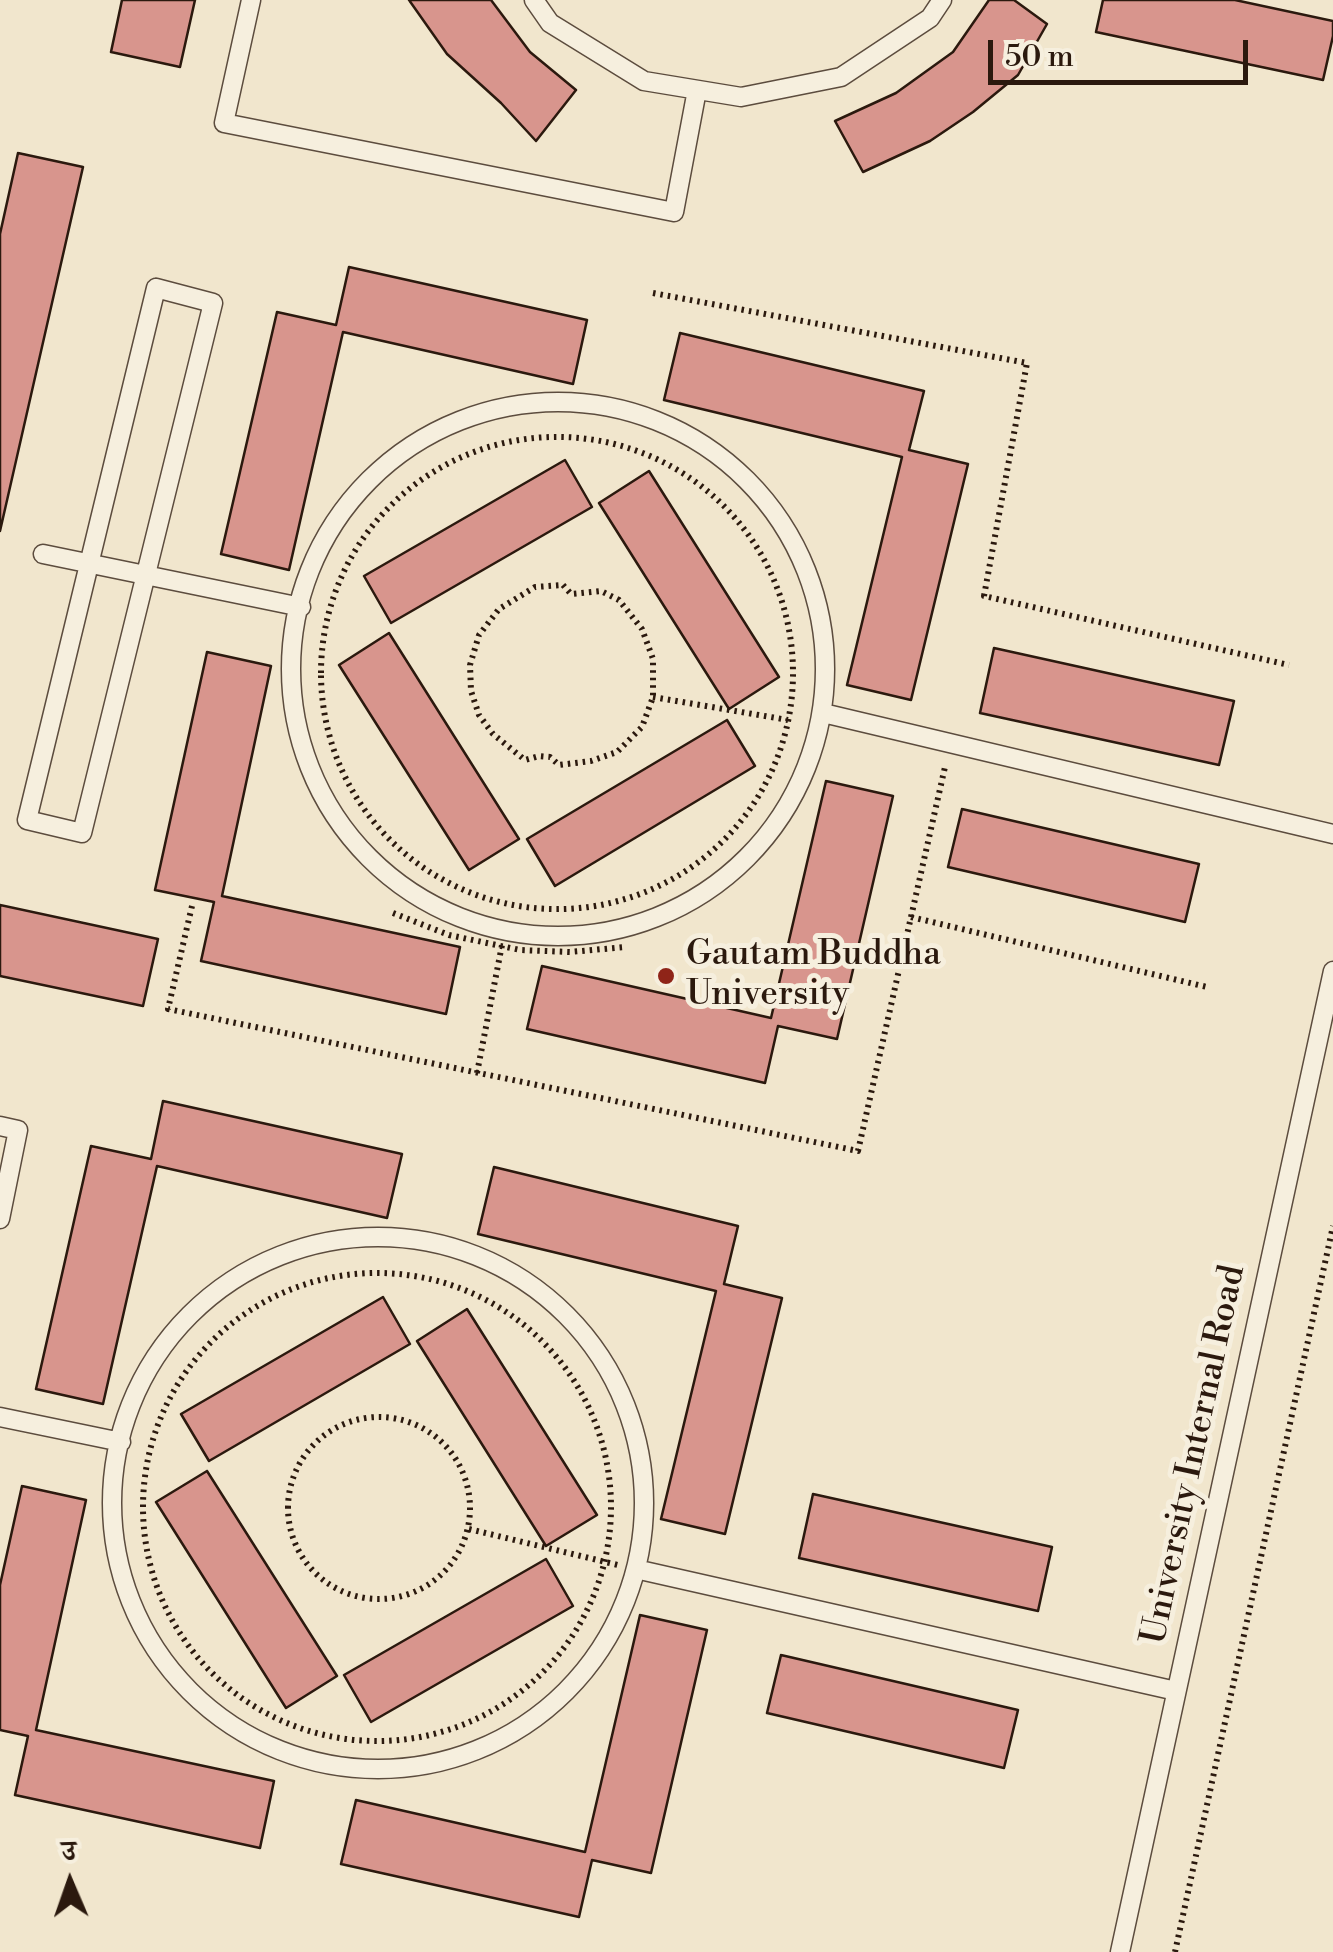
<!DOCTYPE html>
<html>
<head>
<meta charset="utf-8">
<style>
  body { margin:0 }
  #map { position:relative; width:1333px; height:1952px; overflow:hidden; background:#f1e6cd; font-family:"Libre Bodoni","Noto Serif Devanagari",serif }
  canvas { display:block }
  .north { position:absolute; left:20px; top:1832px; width:100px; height:100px; -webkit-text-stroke:8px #f6efde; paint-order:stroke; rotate:358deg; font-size:28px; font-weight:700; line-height:40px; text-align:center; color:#2b190e }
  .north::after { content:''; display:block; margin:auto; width:35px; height:45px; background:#2b190e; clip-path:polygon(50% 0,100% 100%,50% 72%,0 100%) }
  .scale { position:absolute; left:988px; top:40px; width:260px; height:45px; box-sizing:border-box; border:5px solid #2b190e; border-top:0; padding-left:12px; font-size:30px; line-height:35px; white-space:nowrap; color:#2b190e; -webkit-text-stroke:8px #f6efde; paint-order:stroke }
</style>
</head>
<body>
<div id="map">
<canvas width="1333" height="1952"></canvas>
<div class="north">उ</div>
<div class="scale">50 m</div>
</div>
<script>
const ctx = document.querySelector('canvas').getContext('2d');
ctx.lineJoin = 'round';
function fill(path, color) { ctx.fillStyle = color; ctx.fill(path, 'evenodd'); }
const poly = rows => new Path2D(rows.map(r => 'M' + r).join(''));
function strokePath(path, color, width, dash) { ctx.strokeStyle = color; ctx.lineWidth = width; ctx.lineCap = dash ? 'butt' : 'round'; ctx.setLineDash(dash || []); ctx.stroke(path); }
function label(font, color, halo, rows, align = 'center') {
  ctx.font = font + ' "Libre Bodoni",serif'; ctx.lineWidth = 10; ctx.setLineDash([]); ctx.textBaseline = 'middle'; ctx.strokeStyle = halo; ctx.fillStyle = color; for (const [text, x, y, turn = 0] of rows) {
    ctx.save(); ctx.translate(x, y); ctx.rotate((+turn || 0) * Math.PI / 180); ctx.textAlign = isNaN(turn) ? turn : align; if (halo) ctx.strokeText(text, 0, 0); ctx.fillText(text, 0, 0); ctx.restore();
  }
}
const building = poly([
  [122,0,195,0,180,67,111,52,122,0],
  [409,0,491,0,530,52,576,90,536,141,501,103,447,54,409,0],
  [989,0,1014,0,1047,24,1018,75,973,112,930,141,863,172,835,121,896,93,953,52,989,0],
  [1103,0,1235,0,1333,21,1333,36,1323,80,1096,32,1103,0],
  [18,153,83,167,0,531,0,234,18,153],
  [349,267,587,320,573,384,343,332,289,570,221,554,277,312,336,325,349,267],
  [680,333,924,391,909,450,968,464,911,700,847,685,902,457,664,400,680,333],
  [565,460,592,507,391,623,364,576,565,460],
  [649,471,779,677,729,709,599,503,649,471],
  [389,633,519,839,469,870,339,665,389,633],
  [994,648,1234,701,1219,765,980,713,994,648],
  [207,652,271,666,222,896,460,947,446,1014,201,961,214,902,155,890,207,652],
  [727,720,755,766,555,886,527,839,727,720],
  [826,781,893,796,837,1039,778,1026,765,1083,527,1029,542,966,771,1018,826,781],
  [962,809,1199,864,1185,922,948,867,962,809],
  [0,905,158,939,143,1006,0,976,0,905],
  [163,1101,402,1154,387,1218,157,1166,103,1404,36,1389,91,1146,151,1159,163,1101],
  [494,1167,738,1226,724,1284,782,1298,725,1534,661,1519,716,1291,478,1234,494,1167],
  [383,1297,410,1344,209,1461,181,1414,383,1297],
  [467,1309,597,1515,546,1546,417,1341,467,1309],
  [207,1471,337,1676,286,1708,156,1502,207,1471],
  [22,1486,86,1500,36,1730,274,1781,260,1848,15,1795,28,1736,0,1730,0,1585,22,1486],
  [813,1494,1052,1547,1038,1611,799,1558,813,1494],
  [546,1559,573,1606,371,1722,344,1675,546,1559],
  [640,1615,707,1630,651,1873,592,1860,579,1917,341,1864,356,1800,585,1852,640,1615],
  [781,1655,1018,1710,1004,1768,767,1713,781,1655]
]);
fill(building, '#d8958d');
strokePath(building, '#2b190e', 2.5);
const service = poly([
  [251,0,224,123,674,212,697,90],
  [534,0,550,23,644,81,741,97,841,77,930,18,942,0],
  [156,288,213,303,82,833,27,820,156,288],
  '291 669a267 267 0 1 1 534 0a267 267 0 1 1-534 0Z',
  [43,554,301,607],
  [823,713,1333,834],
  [0,1126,18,1130,0,1219],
  '112 1503a266 266 0 1 1 532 0a266 266 0 1 1-532 0Z',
  [0,1417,121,1442],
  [640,1570,1176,1691],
  [1120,1952,1333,971]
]);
strokePath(service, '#5c4c3e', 21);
strokePath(poly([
  [653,293,1027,363,984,596,1289,665],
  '321 673a236 236 0 1 1 472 0a236 236 0 1 1-472 0Z',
  [563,585,571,594,601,591,619,600,642,629,653,659,653,697,642,727,617,752,591,761,559,765,550,757,539,756,525,760,493,734,479,715,471,691,470,665,479,635,499,609,535,587,563,585],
  [653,697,788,720],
  [192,906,168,1009,858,1151,945,767],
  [393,913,449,935,520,950,570,952,626,947],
  [911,917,1207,987],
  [477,1073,502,945],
  '143 1507a234 234 0 1 1 468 0a234 234 0 1 1-468 0Z',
  '288 1508a91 91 0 1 1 182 0a91 91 0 1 1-182 0Z',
  [469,1529,618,1565],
  [1175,1952,1333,1226]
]), '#2b190e', 6, [2.5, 5]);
strokePath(service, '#f6efde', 18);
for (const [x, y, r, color] of [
  [666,976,10,"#8f2418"]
]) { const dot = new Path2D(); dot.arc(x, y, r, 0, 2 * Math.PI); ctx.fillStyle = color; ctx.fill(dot); strokePath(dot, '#f6efde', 4); }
label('35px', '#2b190e', '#f6efde', [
  ["Gautam Buddha",686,956],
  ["University",686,996]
], 'left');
label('35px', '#2b190e', '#f6efde', [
  ["University Internal Road",1195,1455,-78]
]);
</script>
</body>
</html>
